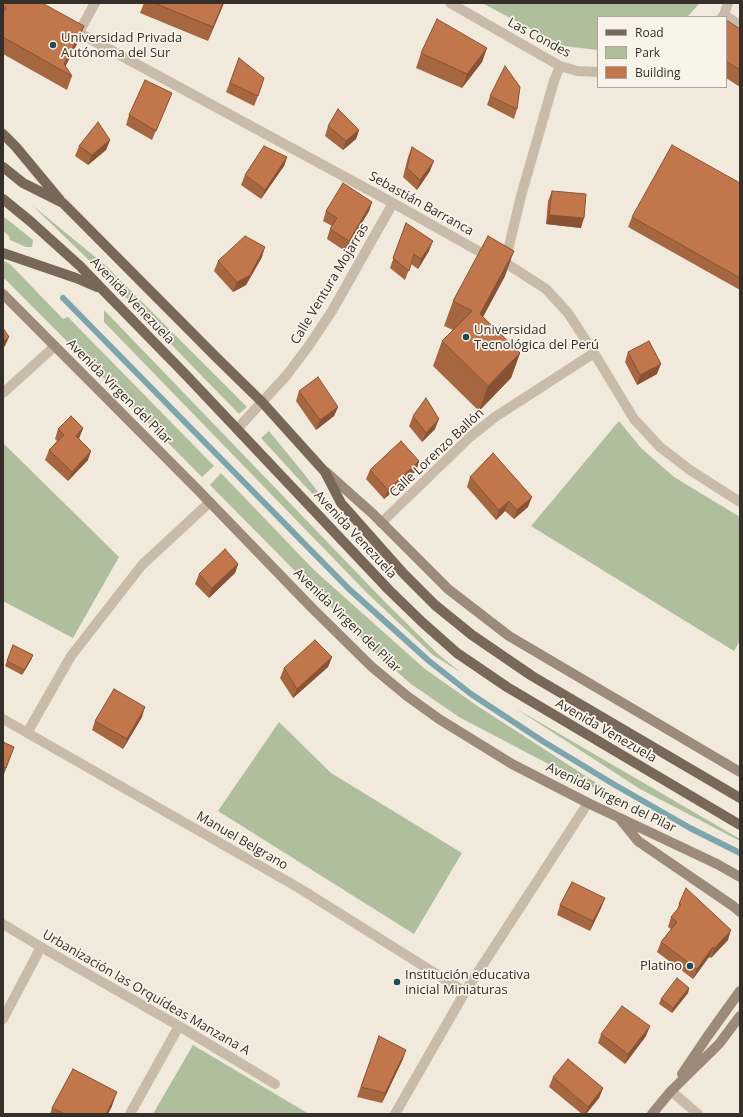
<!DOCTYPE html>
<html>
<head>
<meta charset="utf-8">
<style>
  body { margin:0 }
  #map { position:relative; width:743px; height:1117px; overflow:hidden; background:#f1eadc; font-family:"Open Sans",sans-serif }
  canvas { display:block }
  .frame { position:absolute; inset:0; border:4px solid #362e28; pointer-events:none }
  .legend { position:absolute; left:597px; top:16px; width:130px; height:72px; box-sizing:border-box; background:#f9f3e9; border:1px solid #aba49c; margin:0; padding:5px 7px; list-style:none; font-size:12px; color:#362e28 }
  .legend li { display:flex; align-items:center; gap:8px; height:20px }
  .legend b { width:20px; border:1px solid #aba49c }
</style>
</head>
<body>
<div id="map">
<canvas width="743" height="1117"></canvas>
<div class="frame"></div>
<ul class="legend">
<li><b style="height:5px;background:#77685a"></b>Road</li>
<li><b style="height:11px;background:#afbf9d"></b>Park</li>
<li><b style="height:11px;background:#c1774b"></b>Building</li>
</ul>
</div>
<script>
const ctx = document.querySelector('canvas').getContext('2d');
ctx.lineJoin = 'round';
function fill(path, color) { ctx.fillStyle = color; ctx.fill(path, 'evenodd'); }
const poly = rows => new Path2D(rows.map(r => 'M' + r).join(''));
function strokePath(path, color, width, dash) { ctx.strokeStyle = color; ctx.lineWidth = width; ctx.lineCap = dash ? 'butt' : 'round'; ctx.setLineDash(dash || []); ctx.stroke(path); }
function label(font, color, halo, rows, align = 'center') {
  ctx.font = font + ' "Open Sans",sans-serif'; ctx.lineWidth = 3.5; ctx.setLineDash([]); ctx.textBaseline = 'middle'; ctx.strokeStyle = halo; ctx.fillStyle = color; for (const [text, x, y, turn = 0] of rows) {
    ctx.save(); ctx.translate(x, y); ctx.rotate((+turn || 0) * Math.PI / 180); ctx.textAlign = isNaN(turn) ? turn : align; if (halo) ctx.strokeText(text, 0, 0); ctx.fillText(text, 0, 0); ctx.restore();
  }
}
fill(poly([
  [482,3,700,3,687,17,598,17,598,50,563,46],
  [32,205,105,265,247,407,239,414,97,268],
  [3,216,33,240,32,247,26,247,10,240,9,236,3,231],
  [4,261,10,264,63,319,68,317,214,466,202,477,3,277],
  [104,310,387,604,438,654,460,672,433,655,367,593,104,322],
  [619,421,641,448,674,477,740,517,740,641,734,651,531,526],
  [269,431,305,475,349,532,304,485,261,438],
  [3,443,119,557,73,638,3,601],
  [221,473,314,570,425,669,476,705,598,784,636,810,459,717,411,684,378,655,210,485],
  [515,708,740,839,740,841,640,789],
  [279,722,331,773,462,853,414,934,218,811],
  [193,1045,309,1114,153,1114]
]), '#afbf9d');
strokePath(poly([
  [63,298,349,589,429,661,471,694,544,742,615,785,690,828,740,853]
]), '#7ca5ad', 6);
strokePath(poly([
  [450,3,560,66,577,71,598,72],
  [724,15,740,25],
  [722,17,724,15,728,3],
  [70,28,393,203,480,252,504,262,546,289,568,313,594,353,634,419,660,447,690,470,740,502],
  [79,32,95,3],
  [505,260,509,246,521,196,554,81,560,66],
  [3,393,55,346],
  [237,429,286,376,308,347,332,311,393,203],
  [381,523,470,437,495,417,594,353],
  [3,719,299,888,465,992],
  [27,733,71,656,142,565,210,502],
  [3,924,41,947,179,1026,275,1084],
  [3,1019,41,947],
  [671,1091,698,1114],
  [130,1114,179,1026],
  [395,1114,465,992,588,803]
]), '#c9bba9', 10);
strokePath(poly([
  [3,294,198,490,312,608,372,667,407,696,439,719,512,764,588,803,717,864,740,877],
  [326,472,373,514,448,589,509,636,740,772],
  [621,820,638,841,733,906,740,912],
  [682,1074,707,1037,740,991],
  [652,1114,671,1091,719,1044,740,1016]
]), '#9c8b7a', 10);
strokePath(poly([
  [3,134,16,147,60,200],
  [3,167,23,183,63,203,216,357,262,402,325,472,341,503,403,573,435,605,472,635,532,676,740,798],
  [3,199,30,221,80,266,102,289,186,375,389,590,422,622,457,653,507,687,740,825],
  [3,253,76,278,97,287]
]), '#77685a', 10);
fill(poly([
  [3,3,79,40,65,66,72,76,67,90,3,54],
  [144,3,224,3,208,41,140,13],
  [726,24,740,29,740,87,726,78],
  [487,48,482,62,462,88,416,68,421,53],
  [239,58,258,96,254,106,226,92],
  [172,93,152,140,126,125,129,115],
  [490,96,517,109,514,119,487,105],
  [328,126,359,130,356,139,343,150,325,136],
  [110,140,106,150,88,165,75,156,79,146],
  [412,147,430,171,417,190,403,177,408,157],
  [287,157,284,166,261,199,241,185,245,175],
  [740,183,740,290,628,227,632,217],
  [552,191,581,228,546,224,548,201],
  [372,202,369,211,345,251,327,239,330,229,332,226,323,221,326,211],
  [406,223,429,251,418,269,411,264,405,280,390,268],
  [262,257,246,285,233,292,214,271,218,261],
  [505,276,483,317,520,353,511,378,479,411,433,366,442,341,453,330,444,326,453,301],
  [628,352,657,374,637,385,625,362],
  [299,391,338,407,334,416,316,430,296,401],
  [413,416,435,429,422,442,409,426],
  [83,428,79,439,88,460,68,481,45,460,49,450,57,441,55,439,58,429],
  [419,461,416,471,384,499,366,479,370,470],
  [470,477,528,507,514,519,505,511,496,520,467,487],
  [238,564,235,573,209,598,195,584,199,574],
  [13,645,33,655,31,660,22,675,5,666],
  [332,657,328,667,293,698,280,678,284,668],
  [142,717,123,749,92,730,95,721],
  [3,742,14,747,3,777],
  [605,898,601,908,590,931,557,915,560,905],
  [679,904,728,940,711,958,709,957,693,979,657,952,661,942,671,929,668,927,671,917,677,910],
  [689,988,688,993,672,1013,659,1004,661,999],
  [601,1034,646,1036,625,1064,598,1043],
  [379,1036,403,1059,382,1103,357,1097],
  [553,1077,603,1088,599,1098,586,1114,582,1114,549,1087],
  [112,1106,108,1114,50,1114,52,1108]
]), '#a66640');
fill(poly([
  [223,3,224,3,208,41,213,27],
  [84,26,79,40,63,71,64,64],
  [487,48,482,62,462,88,467,74],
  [359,130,356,139,343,150,346,141],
  [110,140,106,150,88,165,92,155],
  [287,157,284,166,261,199,265,190],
  [434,161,430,171,417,190,420,180],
  [372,202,369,211,345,251,349,241],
  [549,215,584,218,581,228,546,224],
  [433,241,429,251,418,269,421,259],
  [265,247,262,257,246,285,233,292,237,282],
  [514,251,505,276,471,339,480,314],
  [9,337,5,346,3,348,3,342],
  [520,353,511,378,479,411,488,386],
  [661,364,657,374,637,385,640,375],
  [338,407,334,416,316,430,320,420],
  [439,419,435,429,422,442,426,433],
  [83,428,79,438,72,446,76,436],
  [91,451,88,460,68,481,72,472],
  [419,461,416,471,384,499,388,490],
  [532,497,528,507,514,519,517,510],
  [509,501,505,511,496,520,499,510],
  [238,564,235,573,209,598,212,588],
  [33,655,31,660,22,675,24,670],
  [332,657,328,667,293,698,297,689],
  [145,707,142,717,123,749,127,739],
  [605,898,601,908,590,931,593,921],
  [731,930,728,940,711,958,714,949],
  [713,947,709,957,693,979,697,969],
  [689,988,688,993,672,1013,673,1008],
  [650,1026,646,1036,625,1064,628,1054],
  [406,1050,403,1059,382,1103,385,1093],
  [603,1088,599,1098,586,1114,585,1114,588,1107],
  [117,1092,112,1106,108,1114,106,1114]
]), '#875334');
const building = poly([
  [3,3,42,3,84,26,64,64,72,76,3,37,3,13,6,8,3,6,3,3],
  [154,3,223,3,213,27,154,3],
  [437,19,487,48,467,74,421,53,437,19],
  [728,21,740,29,740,70,726,61,726,24,728,21],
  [239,58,264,78,258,96,230,83,239,58],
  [505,66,520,87,517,109,490,96,505,66],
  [145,80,172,93,156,131,129,115,145,80],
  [338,109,359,130,346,141,328,126,338,109],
  [98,122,110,140,92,155,79,146,98,122],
  [672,145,740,183,740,278,632,217,672,145],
  [264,146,287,157,265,190,245,175,264,146],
  [412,147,434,161,420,180,407,168,412,147],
  [343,183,372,202,349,241,330,229,337,218,326,211,343,183],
  [552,191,586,194,584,218,549,215,552,191],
  [406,223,433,241,421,259,414,254,409,271,393,258,406,223],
  [245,236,265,247,250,275,237,282,218,261,245,236],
  [488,236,514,251,480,314,520,353,488,386,442,341,472,311,453,301,488,236],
  [3,328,9,337,3,342,3,328],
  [649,341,661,364,640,375,628,352,649,341],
  [318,377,338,407,320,420,299,391,318,377],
  [426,398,439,419,426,433,413,416,426,398],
  [71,416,83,428,76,436,91,451,72,472,49,450,64,435,58,429,71,416],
  [401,441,419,461,388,490,370,470,401,441],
  [493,453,532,497,517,510,509,501,499,510,470,477,493,453],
  [225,549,238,564,212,588,199,574,225,549],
  [315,640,332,657,297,689,284,668,315,640],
  [13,645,33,655,24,670,7,661,13,645],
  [114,689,145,707,127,739,95,721,114,689],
  [3,742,14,747,6,768,3,767,3,742],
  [572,882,605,898,593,921,560,905,572,882],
  [686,888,731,930,714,949,713,947,697,969,661,942,677,922,671,917,681,905,679,904,686,888],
  [677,978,689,988,673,1008,661,999,677,978],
  [622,1006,650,1026,628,1054,601,1034,622,1006],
  [379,1036,406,1050,385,1093,361,1087,379,1036],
  [568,1059,603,1088,588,1107,553,1077,568,1059],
  [73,1069,117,1092,106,1114,65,1114,52,1108,73,1069]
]);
fill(building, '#c1774b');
strokePath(building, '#875334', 1);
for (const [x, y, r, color] of [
  [53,45,4,"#204b56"],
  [466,337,4,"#204b56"],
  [690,966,4,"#204b56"],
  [397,982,4,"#204b56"]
]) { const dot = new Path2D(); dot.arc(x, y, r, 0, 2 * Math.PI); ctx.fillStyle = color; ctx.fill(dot); strokePath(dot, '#f9f3e9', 1.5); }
label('13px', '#362e28', '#f9f3e9', [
  ["Universidad Privada",61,38],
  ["Autónoma del Sur",61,53],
  ["Universidad",474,330],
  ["Tecnológica del Perú",474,345],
  ["Platino",682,966,"right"],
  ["Institución educativa",405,975],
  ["inicial Miniaturas",405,990]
], 'left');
label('13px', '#362e28', '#f9f3e9', [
  ["Las Condes",539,38,28],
  ["Sebastián Barranca",421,204,29],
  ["Calle Ventura Mojarras",330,284,-59],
  ["Avenida Venezuela",132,301,46],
  ["Avenida Virgen del Pilar",119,392,45],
  ["Calle Lorenzo Ballón",437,453,-43],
  ["Avenida Venezuela",355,535,47],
  ["Avenida Virgen del Pilar",347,621,44],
  ["Avenida Venezuela",606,731,30],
  ["Avenida Virgen del Pilar",611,798,26],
  ["Manuel Belgrano",242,841,30],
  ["Urbanización las Orquídeas Manzana A",146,993,30]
]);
</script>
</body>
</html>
